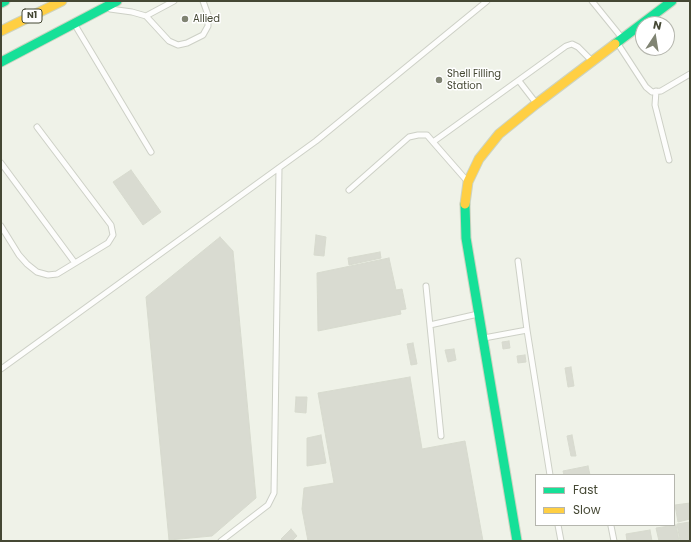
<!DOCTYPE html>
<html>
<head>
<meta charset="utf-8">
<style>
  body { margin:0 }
  #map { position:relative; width:691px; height:542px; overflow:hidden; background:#eff2e8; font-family:Poppins,sans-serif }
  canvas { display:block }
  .frame { position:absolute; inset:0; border:2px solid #454834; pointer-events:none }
  .legend { position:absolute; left:535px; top:474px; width:140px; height:52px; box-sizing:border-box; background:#fff; border:1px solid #b5b6ae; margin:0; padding:5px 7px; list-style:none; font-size:12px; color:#454834 }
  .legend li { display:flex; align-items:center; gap:8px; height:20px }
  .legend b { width:20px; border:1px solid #b5b6ae }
  .north { position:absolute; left:635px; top:16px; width:40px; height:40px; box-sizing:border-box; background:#fff; border:1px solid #b5b6ae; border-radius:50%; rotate:12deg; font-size:11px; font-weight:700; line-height:16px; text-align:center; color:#454834 }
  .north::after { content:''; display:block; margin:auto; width:14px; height:18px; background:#808473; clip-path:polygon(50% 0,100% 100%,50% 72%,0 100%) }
</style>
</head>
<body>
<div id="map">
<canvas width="691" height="542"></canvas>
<div class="frame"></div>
<ul class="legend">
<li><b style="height:5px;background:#16e098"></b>Fast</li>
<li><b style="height:5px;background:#ffcf43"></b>Slow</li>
</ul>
<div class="north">N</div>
</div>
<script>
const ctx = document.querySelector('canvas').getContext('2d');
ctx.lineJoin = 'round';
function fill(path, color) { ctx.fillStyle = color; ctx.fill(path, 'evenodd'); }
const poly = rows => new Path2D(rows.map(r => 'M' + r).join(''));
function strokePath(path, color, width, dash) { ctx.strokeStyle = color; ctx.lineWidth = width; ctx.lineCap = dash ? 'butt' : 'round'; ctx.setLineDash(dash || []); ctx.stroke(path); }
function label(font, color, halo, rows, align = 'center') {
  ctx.font = font + ' Poppins,sans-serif'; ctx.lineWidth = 3; ctx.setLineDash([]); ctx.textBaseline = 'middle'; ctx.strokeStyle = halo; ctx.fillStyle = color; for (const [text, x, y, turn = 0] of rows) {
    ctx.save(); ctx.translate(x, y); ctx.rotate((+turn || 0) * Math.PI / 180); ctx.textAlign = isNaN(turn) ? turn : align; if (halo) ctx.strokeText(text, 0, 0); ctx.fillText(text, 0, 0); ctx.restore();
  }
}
const building = poly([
  [131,170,161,212,143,225,113,182,131,170],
  [316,235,326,237,324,256,314,255,316,235],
  [220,237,233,251,256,498,212,536,169,540,146,297,220,237],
  [380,252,381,258,349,265,348,258,380,252],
  [389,258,396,290,402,289,406,309,400,310,401,314,318,331,317,273,389,258],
  [509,341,510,348,503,349,502,342,509,341],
  [413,343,417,364,411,365,407,344,413,343],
  [454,349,456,360,448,362,445,350,454,349],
  [525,355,526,362,518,363,517,356,525,355],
  [571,367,574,386,568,387,565,368,571,367],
  [410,377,422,449,465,441,483,541,308,541,302,509,304,488,334,483,318,393,410,377],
  [296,397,307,397,306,413,295,412,296,397],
  [321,435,326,463,307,466,307,438,321,435],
  [572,435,576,456,571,456,567,436,572,435],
  [588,466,590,475,564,475,563,471,588,466],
  [690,503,690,519,678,522,675,505,690,503],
  [690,522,690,541,680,541,677,524,690,522],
  [676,525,679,541,659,541,656,528,676,525],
  [291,529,297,536,292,541,283,541,281,539,291,529],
  [650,530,652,541,627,541,626,534,650,530]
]);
fill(building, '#d9dbd1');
strokePath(building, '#d7dace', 1);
const lane = poly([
  [592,1,622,38],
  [110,9,132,12,146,16,169,41,178,45,187,43,203,35,208,26,208,15,203,1],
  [146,16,174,1],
  [75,25,151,152],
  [618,44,646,87,652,92,661,91,690,74],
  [519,81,536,103],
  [656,91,655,105,669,160],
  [433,142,566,46,572,44,578,47,592,61],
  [1,163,75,263],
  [349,190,409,137,418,135,427,135,433,142,468,182],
  [1,226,19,255,27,264,37,272,48,275,57,274,108,243,113,235,111,225,37,127],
  [426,286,441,436],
  [430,325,478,314],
  [527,330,550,475],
  [484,338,527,330,518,261],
  [1,369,316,141,487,1],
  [558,525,561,541],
  [611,526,614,541],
  [221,541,268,505,274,493,279,168]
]);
const fast = poly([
  [1,3,5,1],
  [615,44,672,1],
  [1,62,117,1],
  [465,204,466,238,517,541]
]);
const slow = poly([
  [1,31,62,1],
  [465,204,468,182,479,159,499,134,536,104,615,44]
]);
strokePath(lane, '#cdd0c6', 7);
strokePath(fast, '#cdd3c0', 11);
strokePath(slow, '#cdd3c0', 11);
strokePath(lane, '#fdfdfc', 5);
strokePath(fast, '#16e098', 9);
strokePath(slow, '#ffcf43', 9);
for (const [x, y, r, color] of [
  [185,19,4,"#808473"],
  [439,80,4,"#808473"]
]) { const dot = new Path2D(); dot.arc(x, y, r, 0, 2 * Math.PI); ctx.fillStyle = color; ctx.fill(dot); strokePath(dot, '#fff', 1.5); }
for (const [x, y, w] of [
  [32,16,20]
]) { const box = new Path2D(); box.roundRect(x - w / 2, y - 7, w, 14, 3); ctx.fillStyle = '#fff'; ctx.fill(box); strokePath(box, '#454834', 1); }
label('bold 9px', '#454834', null, [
  ["N1",32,16]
]);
label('10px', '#454834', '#fff', [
  ["Allied",193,19],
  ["Shell Filling",447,74],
  ["Station",447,86]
], 'left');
</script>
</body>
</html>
